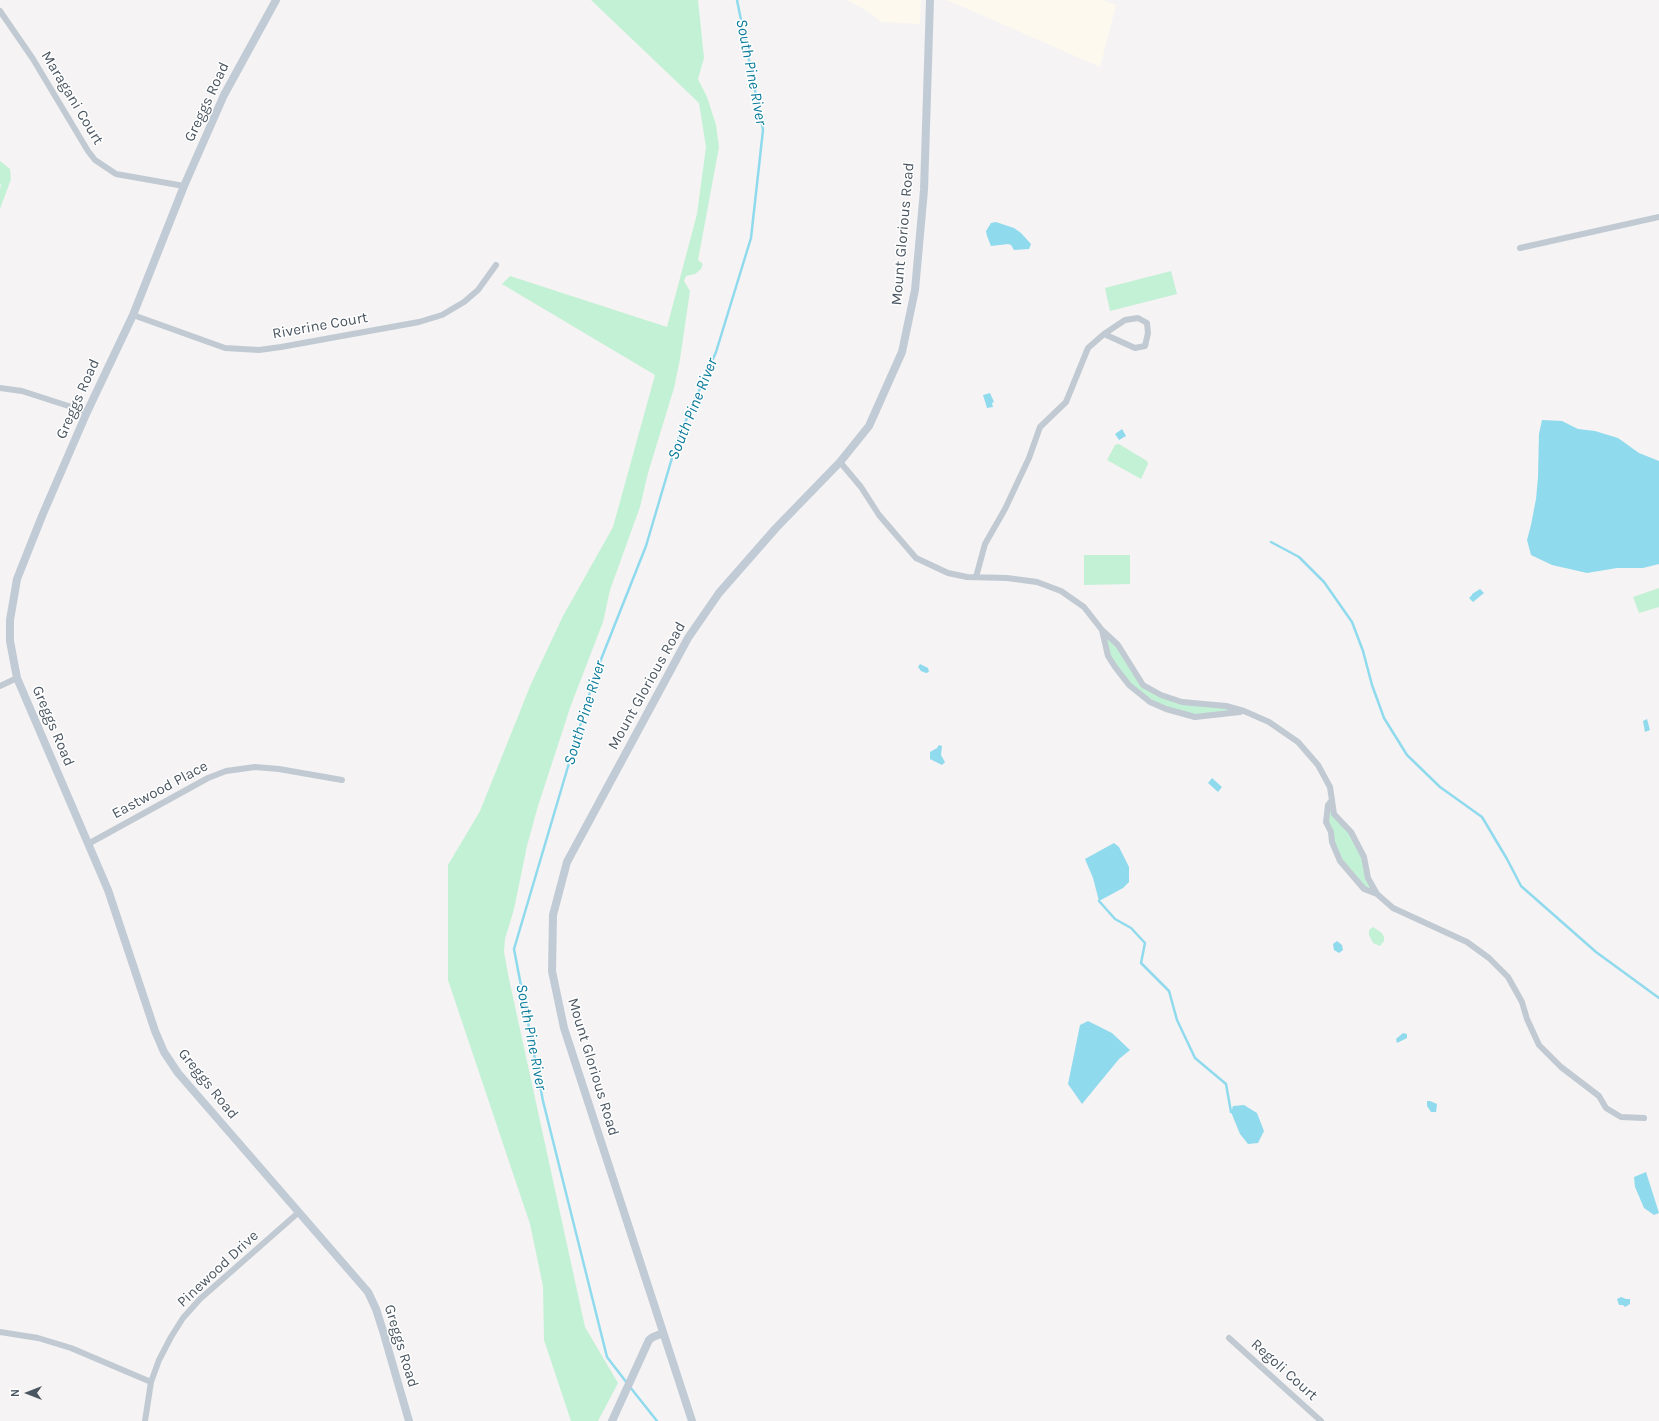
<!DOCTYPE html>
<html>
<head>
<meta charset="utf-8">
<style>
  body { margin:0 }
  #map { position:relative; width:1659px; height:1421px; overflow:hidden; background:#f5f3f3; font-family:Karla,sans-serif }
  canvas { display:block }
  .north { position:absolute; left:8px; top:1373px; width:40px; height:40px; -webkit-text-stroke:3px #fff; paint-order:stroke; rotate:270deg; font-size:11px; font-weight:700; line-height:16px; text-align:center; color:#4a5661 }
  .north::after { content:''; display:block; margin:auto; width:14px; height:18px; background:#4a5661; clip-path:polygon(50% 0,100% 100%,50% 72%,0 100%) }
</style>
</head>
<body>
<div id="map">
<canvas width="1659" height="1421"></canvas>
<div class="north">N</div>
</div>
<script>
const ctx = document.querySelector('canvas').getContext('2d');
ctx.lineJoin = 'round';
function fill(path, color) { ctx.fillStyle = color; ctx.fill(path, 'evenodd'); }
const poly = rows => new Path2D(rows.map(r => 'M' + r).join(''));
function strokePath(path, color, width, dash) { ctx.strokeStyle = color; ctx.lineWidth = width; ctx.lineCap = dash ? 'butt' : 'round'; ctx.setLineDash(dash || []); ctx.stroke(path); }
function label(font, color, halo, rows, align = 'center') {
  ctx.font = font + ' Karla,sans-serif'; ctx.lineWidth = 3; ctx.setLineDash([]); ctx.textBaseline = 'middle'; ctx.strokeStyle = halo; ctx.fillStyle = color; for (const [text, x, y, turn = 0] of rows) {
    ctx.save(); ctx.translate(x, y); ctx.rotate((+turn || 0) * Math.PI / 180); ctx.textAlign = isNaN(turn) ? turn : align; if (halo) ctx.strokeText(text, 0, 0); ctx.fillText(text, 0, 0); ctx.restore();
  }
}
fill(poly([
  [847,0,921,0,920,24,881,22,869,12],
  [947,0,1103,0,1116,5,1100,67]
]), '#fdf9ef');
fill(poly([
  [591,0,698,0,704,58,698,79,707,97,716,125,719,147,698,260,703,264,701,269,695,274,686,276,684,281,690,291,680,359,674,388,648,473,640,507,610,590,603,622,571,705,538,806,527,846,514,909,505,939,504,952,509,979,585,1327,618,1383,598,1421,571,1421,544,1340,543,1286,530,1224,448,980,448,865,480,811,531,684,563,616,613,527,655,375,502,284,510,276,667,327,697,214,706,147,699,103],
  [0,161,10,169,11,179,0,209,0,189,1,185,0,184],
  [1171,271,1177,294,1110,311,1105,288],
  [1119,444,1147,461,1148,464,1141,479,1107,460,1115,445],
  [1084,555,1130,555,1130,584,1084,585],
  [1659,588,1659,607,1639,613,1633,597],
  [1102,630,1118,645,1143,685,1161,695,1244,711,1201,717,1166,709,1129,685,1108,656],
  [1328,805,1334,814,1351,832,1364,857,1368,878,1377,894,1364,889,1340,861,1326,822],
  [1373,927,1382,933,1384,937,1384,941,1380,946,1373,943,1369,935,1369,930]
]), '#c3f1d5');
fill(poly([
  [996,222,1014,228,1021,233,1031,244,1029,249,1014,250,1011,245,1008,244,991,246,987,236,986,231,991,223],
  [990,393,994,402,992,403,993,407,987,408,983,395],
  [1542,420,1562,421,1578,429,1595,431,1618,438,1639,453,1659,461,1659,564,1643,568,1617,568,1587,573,1552,565,1531,555,1527,540,1531,525,1536,499,1538,477,1539,434],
  [1122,429,1126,436,1119,440,1115,434],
  [1480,589,1484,593,1473,602,1469,598,1472,595,1472,594],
  [920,664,928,668,929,672,926,673,921,671,918,667],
  [1647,719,1650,730,1645,732,1643,721],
  [939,745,942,746,941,755,945,762,942,765,930,759,930,752,937,748],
  [1212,778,1222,787,1218,792,1208,783],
  [1114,843,1119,847,1129,867,1129,882,1123,888,1099,901,1093,878,1085,859],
  [1337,941,1342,945,1343,950,1339,953,1334,950,1333,944],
  [1088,1021,1112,1033,1130,1050,1119,1059,1082,1104,1068,1084,1080,1025],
  [1403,1033,1407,1034,1407,1038,1397,1043,1396,1039],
  [1427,1101,1430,1101,1437,1104,1436,1112,1431,1112,1427,1106],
  [1244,1105,1257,1113,1264,1131,1258,1143,1248,1144,1240,1134,1231,1112,1233,1106],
  [1646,1172,1659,1213,1654,1215,1644,1208,1635,1187,1634,1177],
  [1621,1297,1626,1299,1630,1299,1630,1304,1625,1307,1623,1305,1619,1305,1617,1299]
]), '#90daee');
strokePath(poly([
  [1271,542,1299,557,1324,582,1352,622,1363,651,1372,685,1384,718,1407,755,1440,787,1482,817,1507,859,1521,886,1596,952,1659,998],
  [1099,901,1115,919,1131,928,1145,943,1141,963,1169,991,1177,1020,1195,1058,1226,1084,1231,1112],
  [627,1383,607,1357,543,1101,514,949,596,672,646,546,677,441,716,352,751,238,763,130,737,0],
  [630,1387,657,1421]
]), '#90daee', 2.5);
strokePath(poly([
  [0,11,33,59,88,151,95,160,116,174,184,186],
  [1520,248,1659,217],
  [133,315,225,348,259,350,281,347,419,322,442,315,464,302,478,290,496,265],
  [0,388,22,391,87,412],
  [840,462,861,487,879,515,916,558,948,573,967,577,1007,578,1037,582,1061,591,1084,607,1102,630,1118,645,1143,685,1161,695,1182,702,1226,706,1244,711,1269,722,1298,742,1318,765,1330,787,1334,814,1351,832,1364,857,1368,878,1377,894,1393,908,1467,942,1489,958,1508,977,1522,1002,1527,1019,1539,1045,1561,1067,1599,1096,1606,1108,1621,1117,1644,1118],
  [976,577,985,544,1005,509,1029,458,1040,427,1066,402,1088,348,1104,334,1125,320,1138,318,1147,323,1148,333,1145,346,1135,348,1104,334],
  [1102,630,1108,656,1115,667,1129,685,1150,702,1166,709,1195,717,1240,712],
  [0,686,17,678],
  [1332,800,1328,805,1326,822,1331,832,1332,842,1340,861,1364,889,1377,894],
  [88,844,208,778,226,771,255,767,279,769,342,780],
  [0,1332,38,1338,71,1348,151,1382],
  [1229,1338,1321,1421],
  [145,1421,151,1382,159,1360,171,1337,183,1318,200,1299,299,1212]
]), '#c1cad2', 6);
strokePath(poly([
  [276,0,224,95,184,186,133,315,87,412,42,516,17,579,10,620,10,641,17,678,108,890,155,1031,164,1052,178,1073,368,1292,376,1309,383,1331,409,1421],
  [612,1421,649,1340,653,1337,663,1333],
  [692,1421,564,1028,552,971,553,915,567,862,688,638,719,593,776,528,840,462,869,426,902,352,915,290,924,190,930,0]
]), '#c1cbd6', 8);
label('15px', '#4a5661', '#fff', [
  ["Maragani Court",72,98,59],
  ["Greggs Road",207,102,-65],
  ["Mount Glorious Road",903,234,-85],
  ["Riverine Court",320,326,-10],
  ["Greggs Road",78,399,-66],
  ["Mount Glorious Road",647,686,-61],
  ["Greggs Road",53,726,67],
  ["Eastwood Place",160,790,-28],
  ["Mount Glorious Road",593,1067,73],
  ["Greggs Road",208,1084,51],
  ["Pinewood Drive",218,1269,-43],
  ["Greggs Road",401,1346,73],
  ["Regoli Court",1284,1370,42]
]);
label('italic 16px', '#0c7c9b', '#fff', [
  ["South Pine River",751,72,79],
  ["South Pine River",693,409,-68],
  ["South Pine River",585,713,-73],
  ["South Pine River",531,1037,79]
]);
</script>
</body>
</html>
